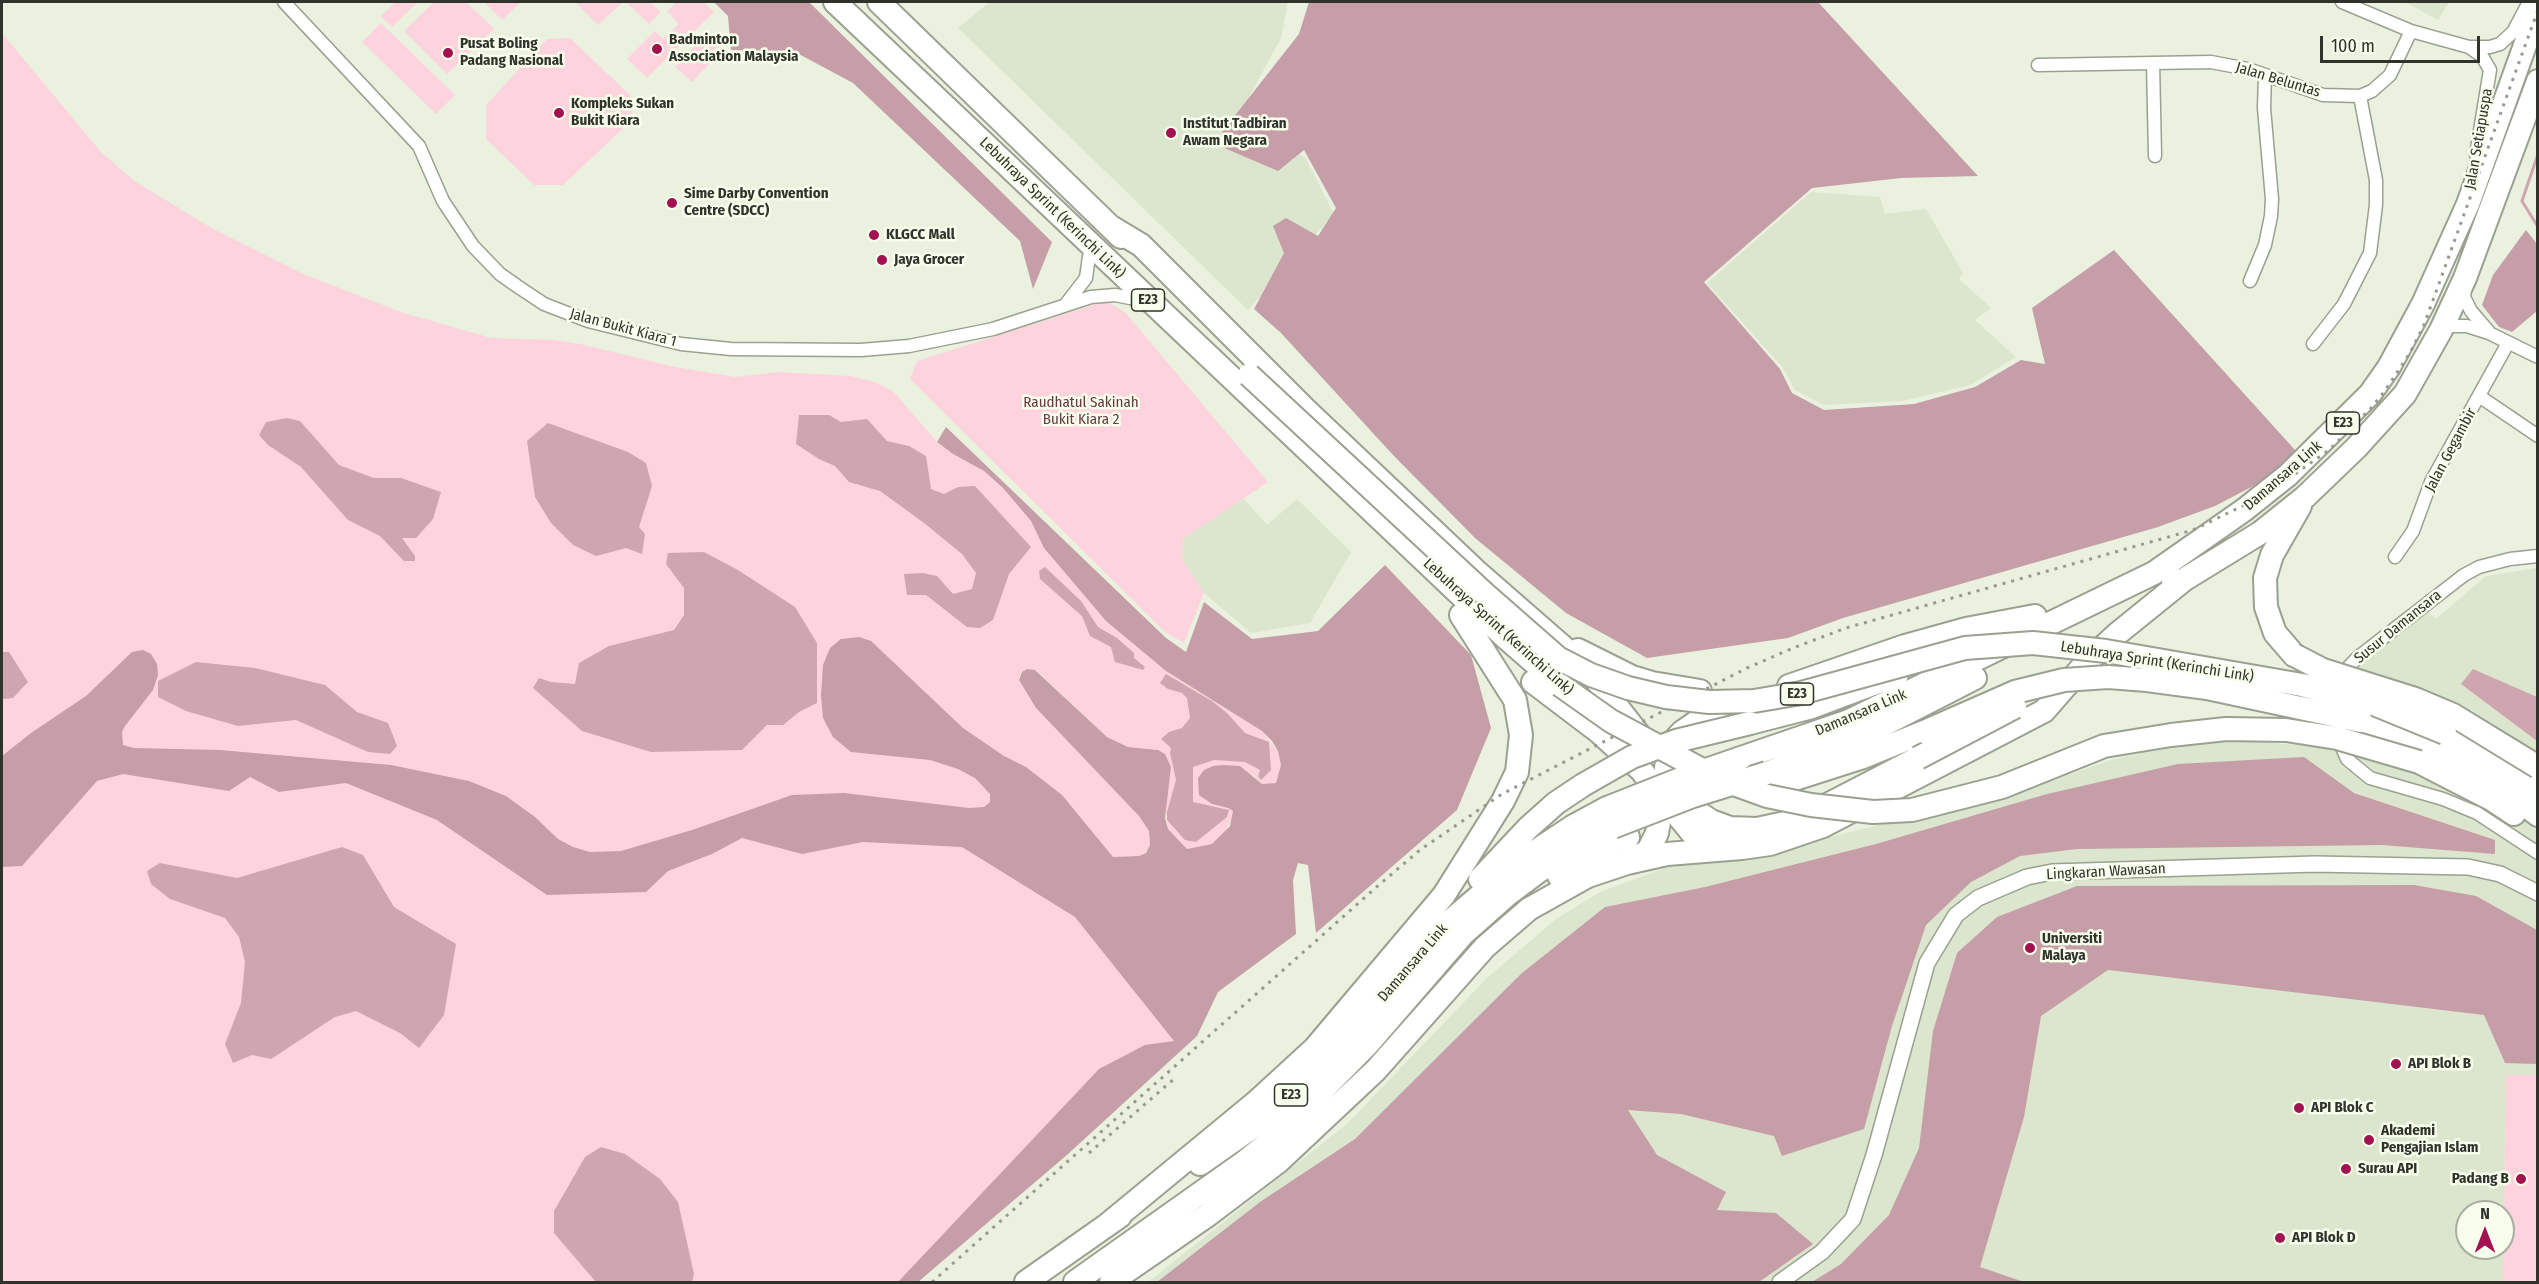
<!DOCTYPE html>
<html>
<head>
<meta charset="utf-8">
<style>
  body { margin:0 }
  #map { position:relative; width:2539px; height:1284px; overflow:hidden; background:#eaf1df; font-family:"Fira Sans Condensed",sans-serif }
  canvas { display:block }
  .frame { position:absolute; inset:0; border:3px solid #30332c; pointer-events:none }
  .north { position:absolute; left:2455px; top:1200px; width:60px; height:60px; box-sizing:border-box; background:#f7ffec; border:2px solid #a7ad9f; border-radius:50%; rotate:0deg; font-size:16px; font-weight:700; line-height:24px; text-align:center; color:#30332c }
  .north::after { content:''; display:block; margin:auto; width:21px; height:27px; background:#a41151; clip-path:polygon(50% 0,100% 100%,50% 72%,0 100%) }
  .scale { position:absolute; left:2320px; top:36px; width:160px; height:27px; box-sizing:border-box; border:3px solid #30332c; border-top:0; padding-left:8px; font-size:18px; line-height:21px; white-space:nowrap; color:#30332c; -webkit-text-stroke:4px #f7ffec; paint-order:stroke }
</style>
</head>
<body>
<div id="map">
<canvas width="2539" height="1284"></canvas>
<div class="frame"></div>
<div class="north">N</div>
<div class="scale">100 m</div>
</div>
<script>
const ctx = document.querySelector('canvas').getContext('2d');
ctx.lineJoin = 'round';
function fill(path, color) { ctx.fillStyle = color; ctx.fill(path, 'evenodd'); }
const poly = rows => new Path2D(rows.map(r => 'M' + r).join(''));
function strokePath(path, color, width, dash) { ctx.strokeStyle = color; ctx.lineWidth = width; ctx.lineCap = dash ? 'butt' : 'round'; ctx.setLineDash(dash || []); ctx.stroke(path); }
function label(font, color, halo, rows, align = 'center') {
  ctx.font = font + ' "Fira Sans Condensed",sans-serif'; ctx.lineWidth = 5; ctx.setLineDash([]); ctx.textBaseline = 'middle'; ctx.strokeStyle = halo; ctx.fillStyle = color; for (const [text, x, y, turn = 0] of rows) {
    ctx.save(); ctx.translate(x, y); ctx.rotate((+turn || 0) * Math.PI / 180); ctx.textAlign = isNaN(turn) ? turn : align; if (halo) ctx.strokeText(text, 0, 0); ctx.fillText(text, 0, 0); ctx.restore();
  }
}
fill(poly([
  [990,2,1288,2,1281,38,1243,108,1306,159,1334,214,1248,310,958,28],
  [2405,2,2449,2,2438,20],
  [1811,192,1880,197,1885,214,1926,209,1963,273,1959,279,1991,308,1975,320,2016,357,1970,385,1902,401,1824,405,1795,390,1783,368,1707,283],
  [1243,498,1267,525,1297,499,1351,552,1310,623,1251,633,1204,593,1182,559,1183,539],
  [2537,568,2537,1282,1148,1282,1348,1123,1487,978,1556,919,1600,892,1681,862,1806,843,2037,786,2114,759,2184,745,2243,741,2324,747,2342,661,2418,603,2436,619,2486,576],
  [2467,1212,2503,1212,2503,1248,2467,1248]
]), '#dce5cd');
fill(poly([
  [395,2,418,2,392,27,381,16],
  [434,2,466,2,494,29,447,74,404,31],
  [484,2,521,2,502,20],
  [575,2,623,2,598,25],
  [626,2,650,2,661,12,649,24],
  [677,2,704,2,714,12,647,78,627,59,655,31,663,39,679,24,667,11],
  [381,23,455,95,436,114,362,42],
  [708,31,721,43,706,59,710,63,692,82,675,67],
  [2,33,101,152,136,182,215,230,301,273,401,312,491,338,554,340,580,344,675,367,736,377,778,372,850,376,875,382,893,391,937,442,953,454,984,471,1003,488,1031,521,1044,548,1106,621,1166,671,1262,731,1278,751,1281,765,1280,776,1276,783,1269,785,1262,784,1252,774,1223,765,1213,766,1204,770,1212,804,1229,808,1233,811,1233,817,1223,835,1212,844,1187,849,1168,829,1158,750,1128,747,1107,737,1036,670,1021,672,1019,680,1036,708,1139,816,1149,831,1150,845,1146,852,1139,856,1113,857,1174,1041,905,1282,2,1282],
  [570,38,630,95,632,120,563,185,534,185,486,139,486,105,547,39],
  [1106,301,1125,312,1268,482,1183,539,1182,559,1204,593,1184,643,1165,632,910,379,917,361],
  [2506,1075,2537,1075,2537,1282,2503,1282]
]), '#fdd4dd');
fill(poly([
  [714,2,809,2,1052,242,1033,289,1020,241,853,83,795,52,731,50,728,16],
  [1309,2,1818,2,1978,176,1901,178,1812,188,1704,282,1780,369,1792,393,1824,410,1914,404,1975,387,2021,360,2045,364,2032,308,2114,250,2295,450,2280,468,2257,484,2215,506,2158,527,1843,618,1788,638,1647,658,1566,613,1475,538,1394,456,1281,333,1254,309,1284,253,1273,226,1286,218,1318,236,1336,208,1304,150,1278,171,1222,147,1222,132,1299,34],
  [2526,230,2537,244,2537,311,2512,332,2499,327,2482,305,2493,275],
  [946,427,1166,638,1186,652,1204,602,1252,639,1318,631,1385,565,1471,655,1491,728,1457,810,1316,933,1308,865,1298,863,1293,880,1296,934,1218,992,1197,1036,1068,1154,918,1282,898,1282,1099,1069,1145,1045,1174,1041,1075,917,962,847,863,842,802,854,742,838,712,854,668,871,646,892,547,895,437,820,346,783,279,792,250,777,229,791,123,774,97,781,22,866,2,867,2,756,31,733,86,696,132,652,143,650,151,654,157,664,158,675,153,690,125,726,122,732,123,745,134,748,220,750,391,765,469,781,506,796,535,817,558,839,573,847,590,852,621,851,692,830,792,795,844,793,969,808,984,807,990,802,990,794,975,778,958,769,930,760,851,752,833,737,823,718,821,695,823,665,830,648,841,639,859,637,871,641,963,728,1004,756,1026,767,1062,795,1113,857,1139,856,1146,853,1150,845,1149,831,1139,816,1036,708,1019,680,1022,672,1027,669,1035,670,1107,737,1128,747,1158,750,1165,754,1171,767,1165,818,1168,829,1187,849,1212,844,1230,826,1233,811,1228,808,1212,804,1199,795,1198,778,1204,770,1213,766,1223,765,1240,766,1262,784,1276,783,1281,765,1278,751,1272,741,1262,731,1166,671,1106,621,1044,548,1031,521,1003,488,984,471,953,454,937,442],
  [2304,757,2354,793,2495,840,2495,854,2382,845,2077,849,2020,856,1971,882,1926,925,1892,1026,1864,1129,1782,1156,1774,1136,1681,1114,1628,1110,1657,1155,1726,1192,1717,1210,1776,1213,1813,1244,1759,1282,1157,1282,1260,1202,1355,1139,1522,973,1605,907,1705,887,1876,844,2047,794,2178,764],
  [2414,885,2476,896,2537,930,2537,1064,2505,1063,2484,1015,2108,970,2041,1016,2024,1117,1980,1267,2024,1282,1812,1282,1841,1264,1889,1215,1919,1148,1933,1031,1957,953,1997,917,2077,886]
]), '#c59ea7');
fill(poly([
  [799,415,829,415,841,422,867,419,887,441,909,446,926,456,931,489,944,494,958,487,975,486,1031,547,1009,574,993,620,980,628,967,627,926,595,907,595,904,574,923,573,937,576,953,594,972,589,976,573,962,554,924,523,880,491,849,482,835,466,819,459,796,444],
  [287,418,300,421,339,465,374,478,401,478,441,492,433,519,416,538,402,538,415,556,415,561,404,561,380,536,348,520,301,467,268,445,259,435,266,422],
  [548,423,628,452,646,463,652,486,639,527,645,534,642,554,626,548,596,556,573,545,551,523,535,497,527,441],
  [704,552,738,570,795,607,817,643,817,703,799,712,783,725,767,725,742,750,651,752,582,731,533,688,539,678,551,682,575,684,579,663,609,646,674,630,684,615,684,588,666,564,668,553],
  [1045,567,1081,601,1098,627,1117,638,1134,653,1134,658,1145,667,1143,670,1115,662,1111,647,1090,636,1082,616,1040,579,1039,571],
  [2,652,9,652,28,682,13,698,3,699,2,701],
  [196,662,255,668,325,685,357,712,388,723,397,746,390,754,368,752,296,720,238,726,186,711,158,697,158,681],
  [2473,669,2537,697,2537,741,2461,684],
  [1166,674,1212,701,1227,713,1245,733,1269,742,1271,770,1261,780,1258,776,1260,770,1245,762,1214,760,1193,767,1193,802,1229,810,1227,817,1196,842,1185,840,1167,820,1167,812,1176,780,1170,753,1171,748,1161,739,1169,732,1182,728,1190,718,1187,698,1182,693,1168,689,1160,683],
  [342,847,363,855,394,907,456,944,444,1015,419,1048,400,1033,356,1011,335,1017,271,1059,252,1055,233,1063,225,1044,241,1003,245,962,239,937,225,918,170,899,151,884,147,871,160,863,237,878],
  [601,1147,625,1154,660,1179,678,1202,694,1274,692,1282,596,1282,554,1233,554,1211,585,1157]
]), '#cea6af');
strokePath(poly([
  [2538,154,2522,201,2538,227]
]), '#cea6af', 3);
const minor = poly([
  [284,2,419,146,443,201,473,246,500,274,517,286,544,304,588,321,681,344,731,349,861,350,909,346,993,329,1091,297,1115,295,1130,298],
  [2342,2,2411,31,2469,47,2490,47,2500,44,2513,32,2529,2],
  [2469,47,2482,56,2490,70,2476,155],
  [2153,63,2155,156],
  [2038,65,2211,62,2248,69,2323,95,2360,96,2372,91,2390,75,2411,31],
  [2250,281,2265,245,2271,216,2272,199,2264,108,2265,75],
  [2465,288,2464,297,2471,311,2489,332],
  [1066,304,1086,278,1089,256],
  [2441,330,2452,326,2467,326,2489,333,2538,357],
  [2313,344,2344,304,2370,253,2376,205,2376,180,2360,96],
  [2479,396,2538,436],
  [2395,557,2413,531,2431,482,2508,343],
  [2341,679,2344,672,2357,658,2464,575,2479,567,2510,559,2538,556],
  [2338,738,2347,759,2370,778,2443,799,2477,813,2538,853]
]);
const tertiary = poly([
  [1780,1282,1822,1252,1853,1219,1874,1155,1927,963,1956,915,1978,898,2027,877,2052,872,2315,864,2468,867,2500,874,2538,893]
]);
const motorway = poly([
  [835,2,1506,638,1560,685],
  [879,2,1121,237],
  [1111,227,1141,245,1306,410,1476,571,1586,667,1644,741],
  [2173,584,2185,579,2260,533,2305,497,2356,448,2405,394,2441,330,2465,278,2538,81],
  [1578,650,1632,677,1652,683,1700,691],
  [2294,655,2275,633,2266,607,2265,578,2272,555,2300,506],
  [1533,682,1599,732,1641,770,1692,833,1713,843,1724,845],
  [1789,686,1905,646,1966,629,2035,616],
  [1752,705,1701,719,1682,732,1669,746,1666,768,1672,782,1696,811,1711,821,1730,828,1757,829,1785,823,1829,804,1918,758],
  [2361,721,2427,746,2490,779,2538,815],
  [1750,723,1812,707,1897,675],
  [2445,733,2481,752,2538,791],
  [1741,758,1849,721,2154,573,2244,510,2288,475,2370,394,2389,367,2423,304,2468,204,2538,9],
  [2419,762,2493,800,2514,814],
  [1767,773,1856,739,1975,678],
  [1782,783,1863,757,1924,732],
  [1631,860,1648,851,1657,833,1663,799,1660,793],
  [1559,876,1628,837],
  [1480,879,1528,828,1556,803,1583,785],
  [1200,1164,1273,1113,1350,1036,1442,928,1518,863,1572,827,1607,808],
  [1107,1225,1255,1103,1315,1048,1444,895,1503,801,1517,772,1521,735,1515,700,1461,615],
  [1026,1282,1120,1216],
  [1075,1282,1243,1163,1278,1135,1367,1045,1463,934,1507,895,1539,871,1574,848,1613,827],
  [1111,1282,1208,1215,1278,1162,1376,1070,1485,947,1529,909,1588,876,1627,863,1667,854,1742,848,1770,844,1823,826,2044,711,2085,664,2117,634,2185,579]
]);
strokePath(minor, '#9aa190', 15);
strokePath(tertiary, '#9aa190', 18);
strokePath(motorway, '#9aa190', 26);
strokePath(minor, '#fff', 12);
strokePath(tertiary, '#fff', 15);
strokePath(motorway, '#fff', 22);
strokePath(poly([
  [1089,1153,1175,1078],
  [932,1282,1380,884,1420,850,1502,794,1747,668,1793,648,1846,628,2193,530,2265,495,2329,450,2371,408,2384,392,2410,353,2424,325,2538,10]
]), '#969b8e', 3, [3, 6]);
const motorwayBridge = poly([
  [1249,375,1485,594,1558,658,1591,675,1628,688,1666,697,1709,702,1754,701,1801,693,1965,648,2033,643,2106,651,2302,685,2374,704,2445,733],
  [2294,655,2323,670,2415,699,2453,715,2538,767],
  [1560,685,1611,721,1717,778,1767,796,1811,805,1873,812,1912,810,2002,787,2104,746,2171,735,2226,729,2286,730,2337,738,2419,762],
  [1924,732,2015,692,2064,680,2108,677,2147,680,2207,688,2361,721],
  [1918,758,2015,707],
  [1583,785,1632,757,1676,741,1750,723],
  [1607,808,1683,778,1741,758],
  [1613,827,1693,796,1767,773]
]);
strokePath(motorwayBridge, '#9aa190', 26, []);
strokePath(motorwayBridge, '#fff', 22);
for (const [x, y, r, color] of [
  [657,49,6,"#a41151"],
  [448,53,6,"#a41151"],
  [559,113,6,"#a41151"],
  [1171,133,6,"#a41151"],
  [672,203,6,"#a41151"],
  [874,235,6,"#a41151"],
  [882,260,6,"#a41151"],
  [2030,948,6,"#a41151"],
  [2396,1064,6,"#a41151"],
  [2299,1108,6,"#a41151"],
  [2369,1140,6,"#a41151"],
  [2346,1169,6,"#a41151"],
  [2521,1179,6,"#a41151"],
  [2280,1238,6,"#a41151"]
]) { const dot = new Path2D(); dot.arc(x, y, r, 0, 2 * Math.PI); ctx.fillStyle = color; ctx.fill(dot); strokePath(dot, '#f7ffec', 2); }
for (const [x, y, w] of [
  [1148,300,33],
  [2343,423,33],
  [1797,694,33],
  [1291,1095,33]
]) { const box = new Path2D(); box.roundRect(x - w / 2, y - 11, w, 22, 4.5); ctx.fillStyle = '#f7ffec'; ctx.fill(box); strokePath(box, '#30332c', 1.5); }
label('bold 14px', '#30332c', null, [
  ["E23",1148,300],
  ["E23",2343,423],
  ["E23",1797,694],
  ["E23",1291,1095]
]);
label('bold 15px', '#30332c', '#f7ffec', [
  ["Badminton",669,40],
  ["Association Malaysia",669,57],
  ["Pusat Boling",460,44],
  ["Padang Nasional",460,61],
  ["Kompleks Sukan",571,104],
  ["Bukit Kiara",571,121],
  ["Institut Tadbiran",1183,124],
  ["Awam Negara",1183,141],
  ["Sime Darby Convention",684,194],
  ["Centre (SDCC)",684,211],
  ["KLGCC Mall",886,235],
  ["Jaya Grocer",894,260],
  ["Universiti",2042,939],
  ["Malaya",2042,956],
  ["API Blok B",2408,1064],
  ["API Blok C",2311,1108],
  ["Akademi",2381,1131],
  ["Pengajian Islam",2381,1148],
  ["Surau API",2358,1169],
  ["Padang B",2509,1179,"right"],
  ["API Blok D",2292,1238]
], 'left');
label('15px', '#30332c', '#f7ffec', [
  ["Jalan Beluntas",2278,80,17],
  ["Jalan Setiapuspa",2479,139,-80],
  ["Lebuhraya Sprint (Kerinchi Link)",1052,208,44],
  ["Jalan Bukit Kiara 1",623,328,15],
  ["Jalan Gegambir",2451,450,-62],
  ["Damansara Link",2283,476,-41],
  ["Lebuhraya Sprint (Kerinchi Link)",1498,627,42],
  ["Susur Damansara",2398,627,-39],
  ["Lebuhraya Sprint (Kerinchi Link)",2157,662,9],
  ["Damansara Link",1861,713,-23],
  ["Lingkaran Wawasan",2106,872,-3],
  ["Damansara Link",1413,963,-49]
]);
label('15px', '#6a3544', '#f7ffec', [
  ["Raudhatul Sakinah",1081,403],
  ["Bukit Kiara 2",1081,420]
]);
</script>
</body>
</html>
